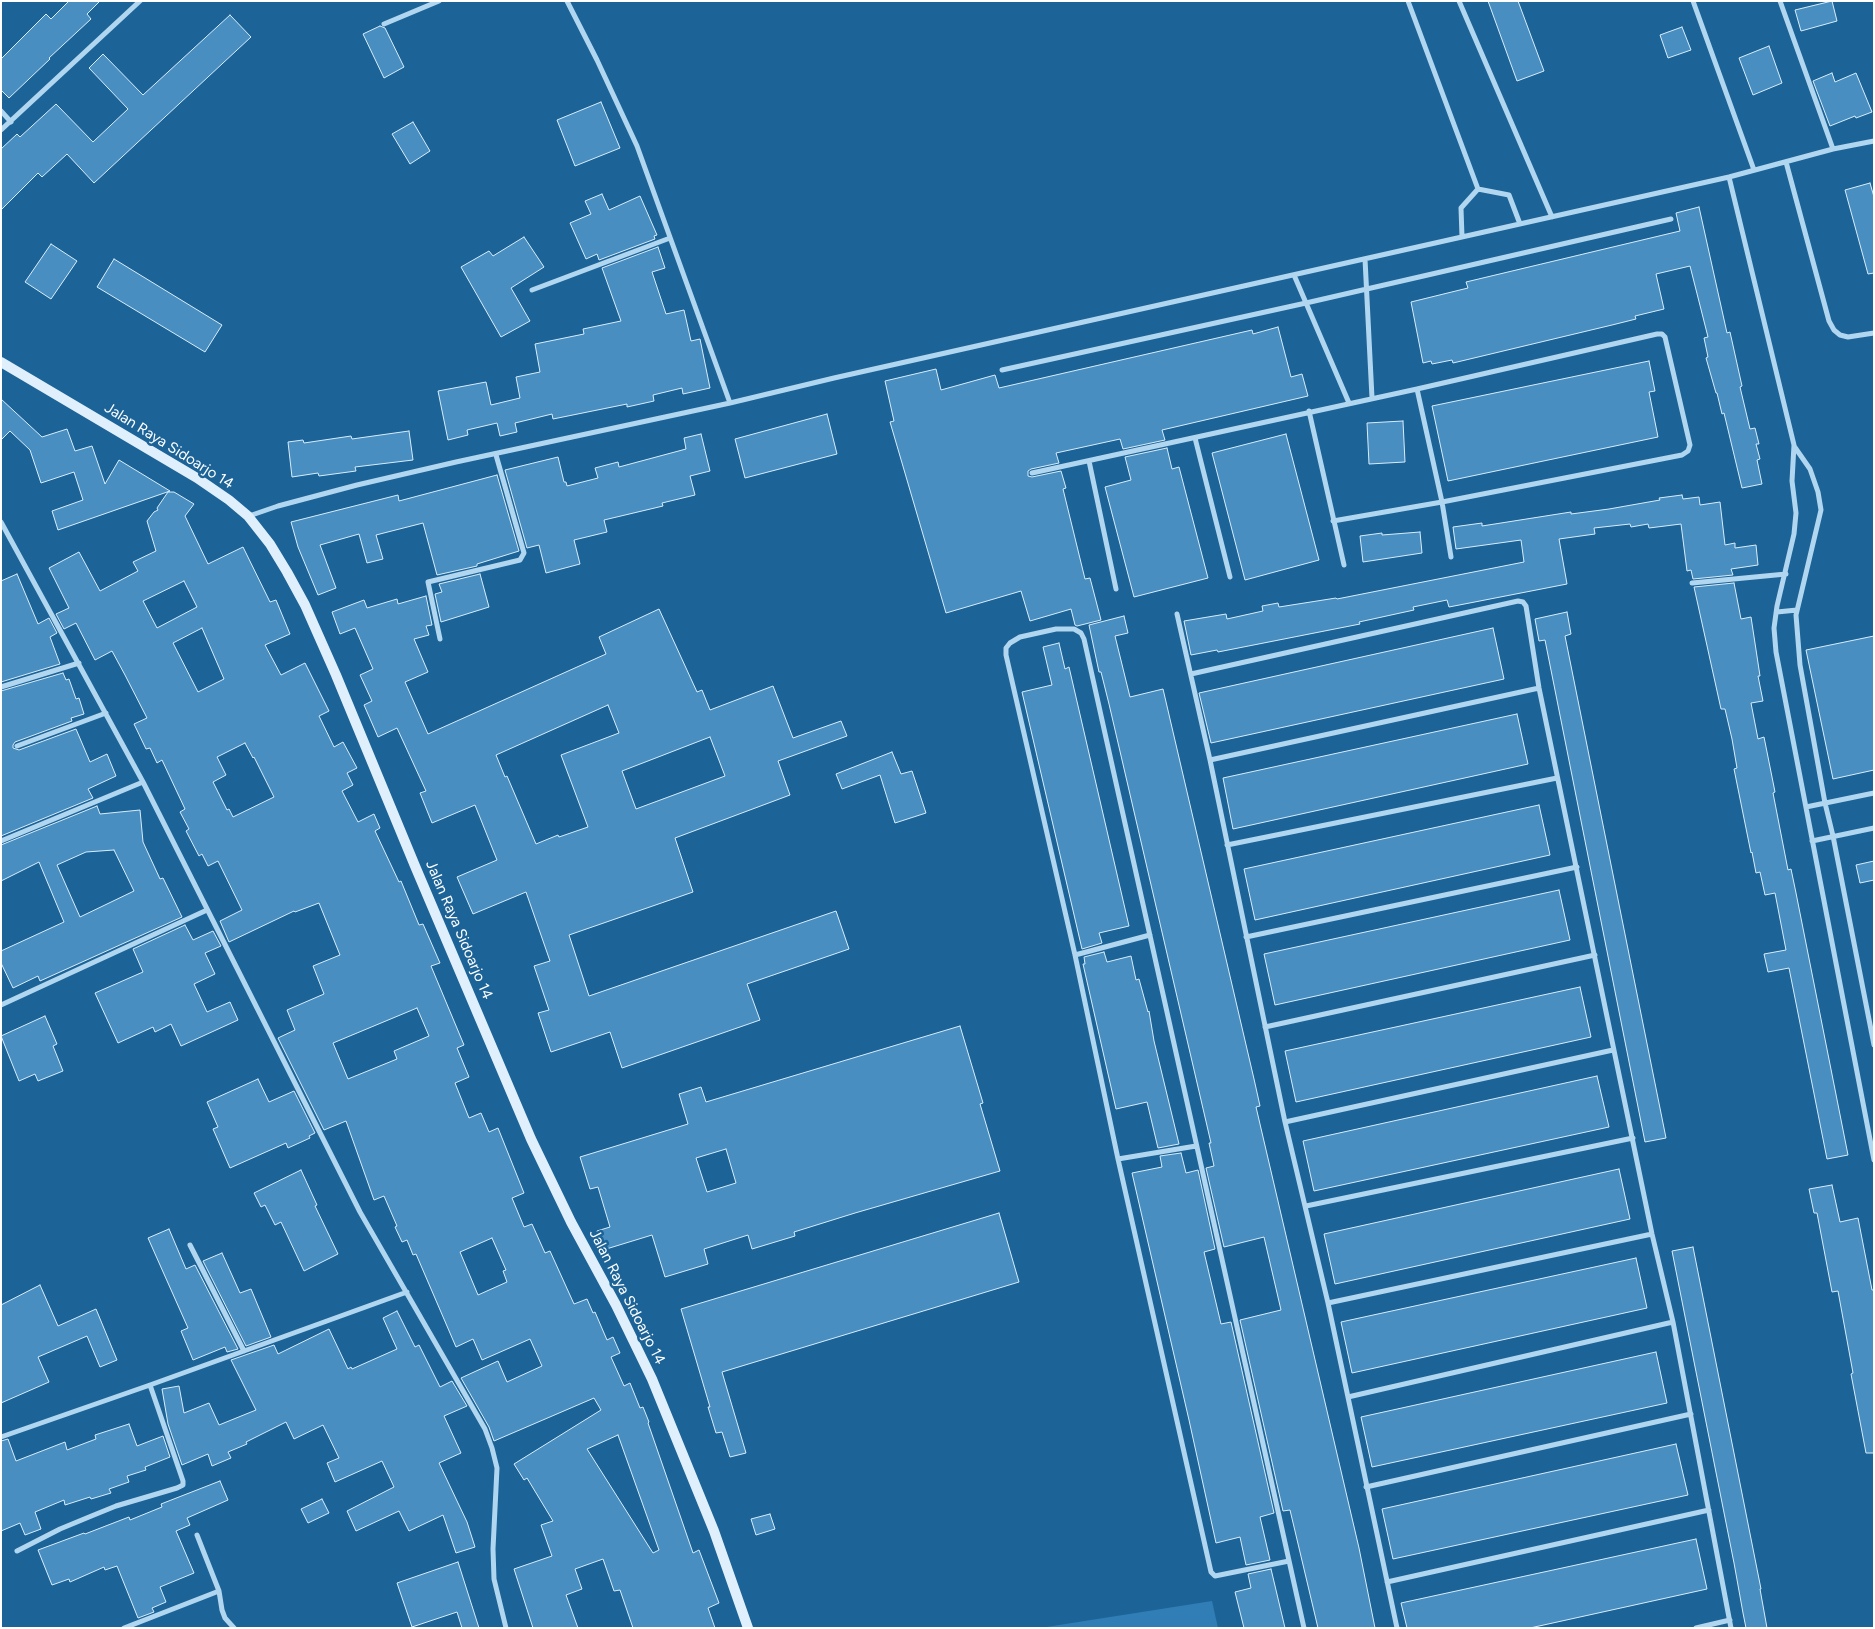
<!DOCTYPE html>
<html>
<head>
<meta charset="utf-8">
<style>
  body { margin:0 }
  #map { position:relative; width:1875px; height:1629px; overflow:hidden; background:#1c6398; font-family:Figtree,sans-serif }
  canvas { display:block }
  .frame { position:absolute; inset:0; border:2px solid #fff; pointer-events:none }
</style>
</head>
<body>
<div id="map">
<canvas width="1875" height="1629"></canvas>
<div class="frame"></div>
</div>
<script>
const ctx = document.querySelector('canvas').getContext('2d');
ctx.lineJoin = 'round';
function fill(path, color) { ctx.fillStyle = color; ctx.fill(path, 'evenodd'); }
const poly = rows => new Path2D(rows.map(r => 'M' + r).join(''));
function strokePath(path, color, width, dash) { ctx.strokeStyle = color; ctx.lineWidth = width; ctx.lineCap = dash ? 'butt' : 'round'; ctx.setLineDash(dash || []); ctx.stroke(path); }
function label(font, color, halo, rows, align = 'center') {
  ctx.font = font + ' Figtree,sans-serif'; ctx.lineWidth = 5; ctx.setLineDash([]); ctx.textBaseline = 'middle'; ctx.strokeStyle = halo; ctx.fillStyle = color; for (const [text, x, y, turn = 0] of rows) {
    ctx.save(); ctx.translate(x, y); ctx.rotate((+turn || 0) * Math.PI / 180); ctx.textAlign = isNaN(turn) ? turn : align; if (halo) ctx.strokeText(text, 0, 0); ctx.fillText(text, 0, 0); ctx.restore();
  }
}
fill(poly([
  [1212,1601,1218,1628,1040,1628]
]), '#307eb5');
const building = poly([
  [69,1,100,1,87,14,91,19,49,58,50,59,9,98,1,90,1,59,46,14,51,19,69,1],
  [1488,1,1518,1,1544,71,1517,81,1488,1],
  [1832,1,1837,21,1801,31,1795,10,1832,1],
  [230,15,251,37,94,183,67,154,42,177,38,173,1,210,1,149,17,134,20,137,56,104,93,142,128,109,89,68,103,54,143,95,230,15],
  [380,26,385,28,404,67,384,78,363,34,380,26],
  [1682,27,1691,50,1668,58,1660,35,1682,27],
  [1769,46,1782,83,1753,95,1739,58,1769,46],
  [1832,73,1835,82,1856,73,1872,112,1856,118,1855,116,1830,126,1813,81,1832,73],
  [601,102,620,148,575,166,557,120,601,102],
  [413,122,430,151,410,164,392,134,413,122],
  [1870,183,1874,197,1874,273,1868,274,1845,190,1870,183],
  [602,194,609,210,640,196,657,235,654,236,655,239,599,260,597,254,586,259,570,223,591,214,585,201,602,194],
  [1699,207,1727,333,1730,332,1742,386,1740,387,1750,429,1755,428,1759,444,1756,444,1760,459,1757,460,1762,484,1742,488,1724,413,1722,414,1717,393,1716,393,1706,358,1708,357,1704,338,1708,337,1690,266,1656,274,1664,309,1635,316,1636,319,1612,325,1453,363,1452,360,1432,364,1431,361,1423,363,1411,302,1468,288,1466,282,1680,231,1676,213,1699,207],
  [524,237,544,267,511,288,530,321,501,337,461,267,489,251,493,256,524,237],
  [51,244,77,261,51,299,25,282,51,244],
  [658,247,665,268,652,272,666,314,684,310,691,341,700,339,710,388,683,394,682,388,653,395,654,401,627,407,627,404,553,419,552,414,515,423,517,432,500,436,497,423,467,430,468,435,448,440,438,391,486,382,491,405,520,398,516,377,540,372,535,344,584,334,583,329,621,321,602,268,658,247],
  [114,259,222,325,205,352,97,287,114,259],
  [1278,327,1291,377,1302,374,1308,396,1162,430,1165,440,1123,449,1120,439,1056,453,1059,463,1031,469,1028,471,1028,476,1032,477,1061,471,1066,488,1063,489,1085,579,1090,578,1101,620,1077,626,1075,625,1071,609,1030,621,1021,591,946,613,890,422,894,421,885,381,936,369,941,390,995,375,999,388,1252,330,1253,334,1278,327],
  [1649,361,1655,391,1649,392,1658,437,1448,481,1432,406,1649,361],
  [1,399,42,437,67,429,75,451,92,446,105,484,119,460,170,491,58,530,52,511,83,500,74,472,41,483,30,450,10,431,1,440,1,399],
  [827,414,837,454,745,478,735,439,827,414],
  [1403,421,1405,462,1369,464,1367,423,1403,421],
  [409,431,413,460,355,467,356,471,319,476,318,473,292,477,288,442,303,440,304,443,351,436,352,439,409,431],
  [701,434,710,471,690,476,695,495,662,503,663,506,604,520,607,532,574,540,580,564,546,573,539,545,527,548,505,470,558,457,564,482,566,482,567,486,598,478,595,468,618,462,619,467,686,449,684,438,701,434],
  [1286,434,1319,560,1245,580,1212,453,1286,434],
  [1167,448,1172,469,1179,467,1208,578,1134,597,1105,487,1131,480,1125,457,1167,448],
  [497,475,519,551,477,564,477,566,437,575,423,523,376,535,383,559,367,563,359,534,320,545,336,588,318,595,298,547,291,522,398,495,399,501,497,475],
  [168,492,174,492,194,504,185,516,208,564,243,547,270,602,276,600,290,634,265,645,281,675,305,663,329,711,319,716,334,747,343,742,357,768,347,773,353,785,342,791,358,822,374,814,380,828,375,831,399,882,401,881,419,925,423,924,440,963,431,966,464,1045,457,1048,469,1077,455,1083,469,1118,481,1113,489,1132,498,1128,524,1193,512,1198,524,1227,532,1224,545,1253,550,1251,574,1304,587,1299,593,1313,595,1312,607,1340,613,1337,620,1353,611,1357,624,1386,630,1383,640,1408,643,1407,649,1422,648,1423,693,1553,699,1550,719,1603,708,1608,715,1628,633,1628,620,1590,614,1591,603,1559,575,1569,582,1589,566,1595,578,1628,533,1628,514,1569,552,1556,541,1525,553,1521,527,1478,524,1480,514,1464,601,1410,594,1398,494,1441,489,1427,461,1378,498,1361,507,1382,542,1366,530,1339,482,1360,473,1339,456,1347,416,1254,413,1255,407,1240,402,1242,395,1227,397,1226,384,1196,374,1200,346,1121,324,1130,278,1038,295,1030,287,1010,324,994,313,966,340,955,319,903,295,912,294,911,229,942,220,921,242,910,218,861,208,866,202,854,199,856,186,831,189,829,180,812,185,809,162,760,157,763,150,748,146,749,134,724,147,718,125,675,112,651,95,660,76,623,64,629,56,614,69,608,49,568,79,552,100,591,138,571,133,562,156,551,147,521,154,512,158,510,157,508,168,492],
  [184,581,197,607,157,628,143,601,184,581],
  [202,628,224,679,198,692,173,643,202,628],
  [245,743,253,758,254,757,274,797,233,817,229,809,227,810,213,782,226,775,217,757,245,743],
  [417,1008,429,1036,394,1051,397,1059,348,1079,333,1043,417,1008],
  [492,1238,506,1270,503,1271,507,1282,478,1295,460,1252,492,1238],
  [618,1435,659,1550,653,1553,587,1449,618,1435],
  [1682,495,1683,499,1699,497,1700,505,1720,502,1725,545,1735,543,1735,548,1756,545,1758,565,1731,569,1733,575,1693,579,1691,570,1687,571,1681,524,1649,528,1648,524,1631,527,1630,524,1594,528,1595,534,1559,539,1567,584,1449,607,1447,600,1413,607,1414,610,1359,622,1360,624,1218,652,1217,650,1191,655,1184,621,1226,614,1227,619,1263,611,1262,606,1278,603,1279,607,1336,598,1337,599,1524,562,1521,540,1456,549,1453,527,1482,523,1482,526,1571,512,1571,514,1609,509,1660,500,1659,498,1682,495],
  [1420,532,1422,553,1363,562,1360,536,1382,533,1382,535,1420,532],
  [17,574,38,624,49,618,57,633,50,637,60,664,1,682,1,581,17,574],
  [480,574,489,607,441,622,435,594,442,592,439,584,480,574],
  [1734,583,1741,619,1751,617,1760,676,1758,676,1763,701,1751,703,1758,739,1764,737,1775,792,1773,793,1788,870,1791,869,1796,893,1848,1155,1827,1159,1789,968,1768,972,1764,954,1786,950,1775,893,1765,895,1760,872,1756,873,1752,852,1751,853,1734,769,1737,768,1732,739,1725,709,1721,709,1694,587,1734,583],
  [426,596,432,625,426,626,429,635,414,639,428,672,405,682,428,734,606,654,599,637,659,609,697,692,702,690,710,710,773,686,793,738,841,721,847,736,778,761,790,795,675,838,693,892,569,935,589,996,836,911,849,949,747,984,760,1020,622,1068,610,1032,551,1052,538,1013,549,1010,534,966,550,961,526,892,473,914,457,877,497,860,475,805,432,823,420,793,426,791,397,728,378,737,364,705,372,701,360,675,373,669,355,628,340,634,332,612,364,600,367,608,397,599,398,604,426,596],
  [608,705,619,733,561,755,588,827,559,837,558,835,536,844,507,776,505,777,496,755,608,705],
  [710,737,725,776,636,809,622,771,710,737],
  [1567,612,1571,634,1565,636,1666,1138,1645,1142,1545,640,1539,641,1535,619,1567,612],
  [1124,616,1128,633,1115,636,1130,697,1163,689,1254,1079,1260,1106,1256,1107,1359,1548,1375,1628,1318,1628,1290,1510,1283,1511,1240,1320,1281,1310,1264,1237,1224,1247,1206,1168,1214,1166,1209,1143,1211,1143,1109,704,1101,672,1099,672,1089,625,1124,616],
  [1493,628,1504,679,1211,743,1199,693,1493,628],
  [1874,636,1874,770,1833,779,1806,650,1874,636],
  [1059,643,1065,669,1069,667,1129,926,1099,933,1102,943,1082,949,1022,692,1052,685,1043,647,1059,643],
  [63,673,66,680,69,679,76,699,79,698,84,714,71,718,72,721,15,742,13,745,13,748,19,750,76,729,90,762,107,754,116,776,88,789,93,798,1,836,1,691,63,673],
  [1517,714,1528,764,1233,829,1223,778,1517,714],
  [892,752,901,774,912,771,926,813,895,823,880,775,842,789,836,774,892,752],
  [1539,805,1550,855,1255,920,1244,869,1539,805],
  [97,806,100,814,140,810,143,842,160,879,163,878,182,917,40,981,38,976,13,988,1,963,1,951,64,922,39,862,1,881,1,845,97,806],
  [114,850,134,891,80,917,57,865,86,852,114,850],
  [1874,861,1874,880,1860,883,1856,865,1874,861],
  [1559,890,1570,940,1275,1005,1264,954,1559,890],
  [185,925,193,940,213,931,221,946,205,953,215,974,194,984,207,1012,230,1002,238,1020,181,1046,171,1024,155,1032,153,1027,118,1043,95,993,143,972,133,949,185,925],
  [1104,952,1107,962,1131,956,1136,980,1139,979,1148,1012,1149,1011,1154,1041,1179,1144,1158,1148,1147,1102,1116,1109,1083,964,1085,964,1084,957,1104,952],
  [1580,987,1591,1037,1296,1102,1285,1051,1580,987],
  [45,1016,57,1044,53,1046,63,1071,38,1081,35,1074,19,1081,1,1036,45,1016],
  [960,1026,983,1103,980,1104,1000,1171,855,1213,794,1232,795,1236,752,1249,748,1235,704,1249,708,1264,665,1277,652,1235,603,1250,597,1231,610,1227,598,1187,590,1189,580,1157,688,1124,679,1094,701,1087,706,1102,960,1026],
  [726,1149,736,1183,707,1192,696,1158,726,1149],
  [1597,1076,1609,1127,1314,1191,1303,1141,1597,1076],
  [258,1079,269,1102,294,1091,315,1133,309,1136,310,1138,288,1148,286,1143,230,1168,213,1129,218,1127,207,1102,258,1079],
  [1181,1153,1186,1173,1198,1170,1215,1249,1204,1252,1221,1324,1231,1322,1274,1513,1260,1517,1270,1560,1246,1565,1240,1537,1216,1543,1189,1420,1132,1173,1162,1167,1160,1156,1181,1153],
  [1619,1169,1630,1219,1335,1284,1324,1234,1619,1169],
  [301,1170,317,1205,315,1206,338,1254,304,1271,281,1222,275,1225,265,1205,261,1207,254,1193,301,1170],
  [1832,1185,1840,1222,1858,1218,1872,1290,1874,1290,1874,1453,1866,1453,1851,1374,1853,1373,1838,1291,1832,1292,1817,1213,1814,1213,1809,1189,1832,1185],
  [999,1213,1019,1282,722,1372,746,1453,730,1457,722,1432,716,1433,708,1407,710,1407,681,1309,999,1213],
  [169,1229,186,1269,195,1265,238,1349,227,1352,225,1347,193,1360,181,1331,188,1328,148,1238,169,1229],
  [1693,1247,1761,1589,1760,1589,1767,1628,1746,1628,1743,1613,1734,1563,1672,1251,1693,1247],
  [222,1253,240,1293,251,1289,271,1337,246,1346,203,1261,222,1253],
  [1636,1258,1647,1308,1352,1373,1341,1322,1636,1258],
  [40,1285,58,1326,96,1309,117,1360,100,1367,87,1336,38,1357,49,1382,1,1403,1,1305,40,1285],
  [397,1311,415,1347,419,1345,440,1387,452,1381,467,1406,444,1416,461,1453,439,1463,467,1522,475,1547,456,1553,443,1515,409,1531,399,1511,356,1531,347,1511,394,1487,382,1461,335,1482,327,1463,339,1458,323,1425,294,1439,286,1422,246,1442,247,1444,228,1452,231,1458,212,1466,208,1454,182,1465,168,1424,162,1389,179,1386,184,1413,209,1403,219,1425,256,1410,231,1360,274,1345,278,1354,329,1329,348,1369,351,1367,352,1369,397,1349,383,1318,397,1311],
  [1656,1352,1667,1403,1372,1467,1361,1417,1656,1352],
  [129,1424,137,1446,163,1436,170,1457,145,1467,146,1470,127,1476,129,1482,109,1489,111,1493,91,1499,90,1497,65,1505,64,1500,35,1512,41,1529,25,1535,20,1523,1,1531,1,1441,8,1439,16,1461,65,1442,67,1450,96,1439,95,1435,129,1424],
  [1676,1444,1688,1495,1393,1559,1382,1509,1676,1444],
  [220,1481,228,1500,187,1518,190,1525,176,1531,194,1573,160,1587,166,1602,152,1608,154,1612,138,1618,117,1566,105,1570,104,1567,70,1582,69,1579,52,1585,38,1550,84,1533,85,1534,129,1517,130,1520,162,1507,161,1504,220,1481],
  [322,1499,329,1513,308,1523,301,1509,322,1499],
  [770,1514,775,1529,756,1535,751,1519,770,1514],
  [1696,1539,1707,1589,1530,1628,1407,1628,1401,1603,1696,1539],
  [458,1562,479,1628,462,1628,457,1612,412,1627,397,1583,458,1562],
  [1271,1569,1285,1628,1244,1628,1235,1592,1251,1588,1248,1574,1271,1569]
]);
fill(building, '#498ec0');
strokePath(building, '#d8edfb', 1);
strokePath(poly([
  [567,1,597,60,637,146,730,403],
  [1408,1,1478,189,1461,208,1462,237],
  [1459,1,1552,217],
  [1693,1,1754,170],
  [1780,1,1833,149],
  [384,24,439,1],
  [1,111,11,122],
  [1,130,140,1],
  [1786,162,1829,321,1834,330,1840,335,1848,337,1874,333],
  [1729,177,1794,445,1792,481,1796,513,1794,534,1777,606,1774,628,1776,652,1874,1160],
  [1478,189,1509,195,1520,224],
  [1365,259,1372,398],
  [1294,275,1349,403],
  [532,290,670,238],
  [1002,370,1306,303,1671,219],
  [1417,389,1442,502,1451,557],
  [1309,411,1344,565],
  [1195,438,1230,577],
  [1794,446,1810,469,1818,492,1821,510,1796,615,1800,665,1825,803,1833,836,1874,1045],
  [1089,461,1116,589],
  [1032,473,1417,389,1657,334,1662,334,1665,337,1690,445,1688,451,1682,455,1442,502,1333,521],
  [249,516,278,506,357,485,456,462,730,403,834,378,1729,177,1833,149,1874,141],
  [1,522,143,782,360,1212,485,1429,492,1448,497,1468,493,1549,494,1579,506,1628],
  [1692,583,1786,574],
  [1777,612,1797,610],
  [1177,614,1210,760,1285,1122,1328,1303,1397,1628],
  [440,639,428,582,520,560,524,553,496,455],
  [1191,674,1518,601,1523,602,1526,606,1539,688,1652,1234,1673,1322,1731,1628],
  [1,687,79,663],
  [17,746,106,713],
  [1210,760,1539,688],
  [1806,807,1874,793],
  [1,841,143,782],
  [1812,841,1874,828],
  [1227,845,1557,778],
  [1246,937,1577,867],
  [1075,955,1150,935],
  [1,1005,207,910],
  [1265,1027,1595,955],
  [1285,1122,1613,1050],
  [1118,1159,1196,1146],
  [1306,1206,1633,1138],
  [190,1245,244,1351],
  [1328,1303,1652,1234],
  [1348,1397,1673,1322],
  [1,1437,150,1385,407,1292],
  [1366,1487,1691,1414],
  [197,1535,219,1591,222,1610,225,1618,234,1628],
  [17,1551,60,1529,89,1517,116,1506,177,1488,183,1485,183,1481,150,1385],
  [1289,1561,1215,1576,1211,1572,1118,1159,1075,955,1006,655,1006,648,1010,643,1020,637,1056,629,1074,629,1081,633,1084,639,1304,1628],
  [1387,1582,1709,1510],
  [124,1628,219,1591],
  [1696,1628,1730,1620]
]), '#b1d6f0', 5);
strokePath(poly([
  [1,362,197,478,229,500,248,516,270,544,287,572,305,605,336,675,415,866,531,1139,571,1222,616,1305,652,1379,714,1531,748,1628]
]), '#dfeffb', 10);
label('15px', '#fff', '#1c6398', [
  ["Jalan Raya Sidoarjo 14",169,446,32],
  ["Jalan Raya Sidoarjo 14",459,930,67],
  ["Jalan Raya Sidoarjo 14",627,1297,63]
]);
</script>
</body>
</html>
